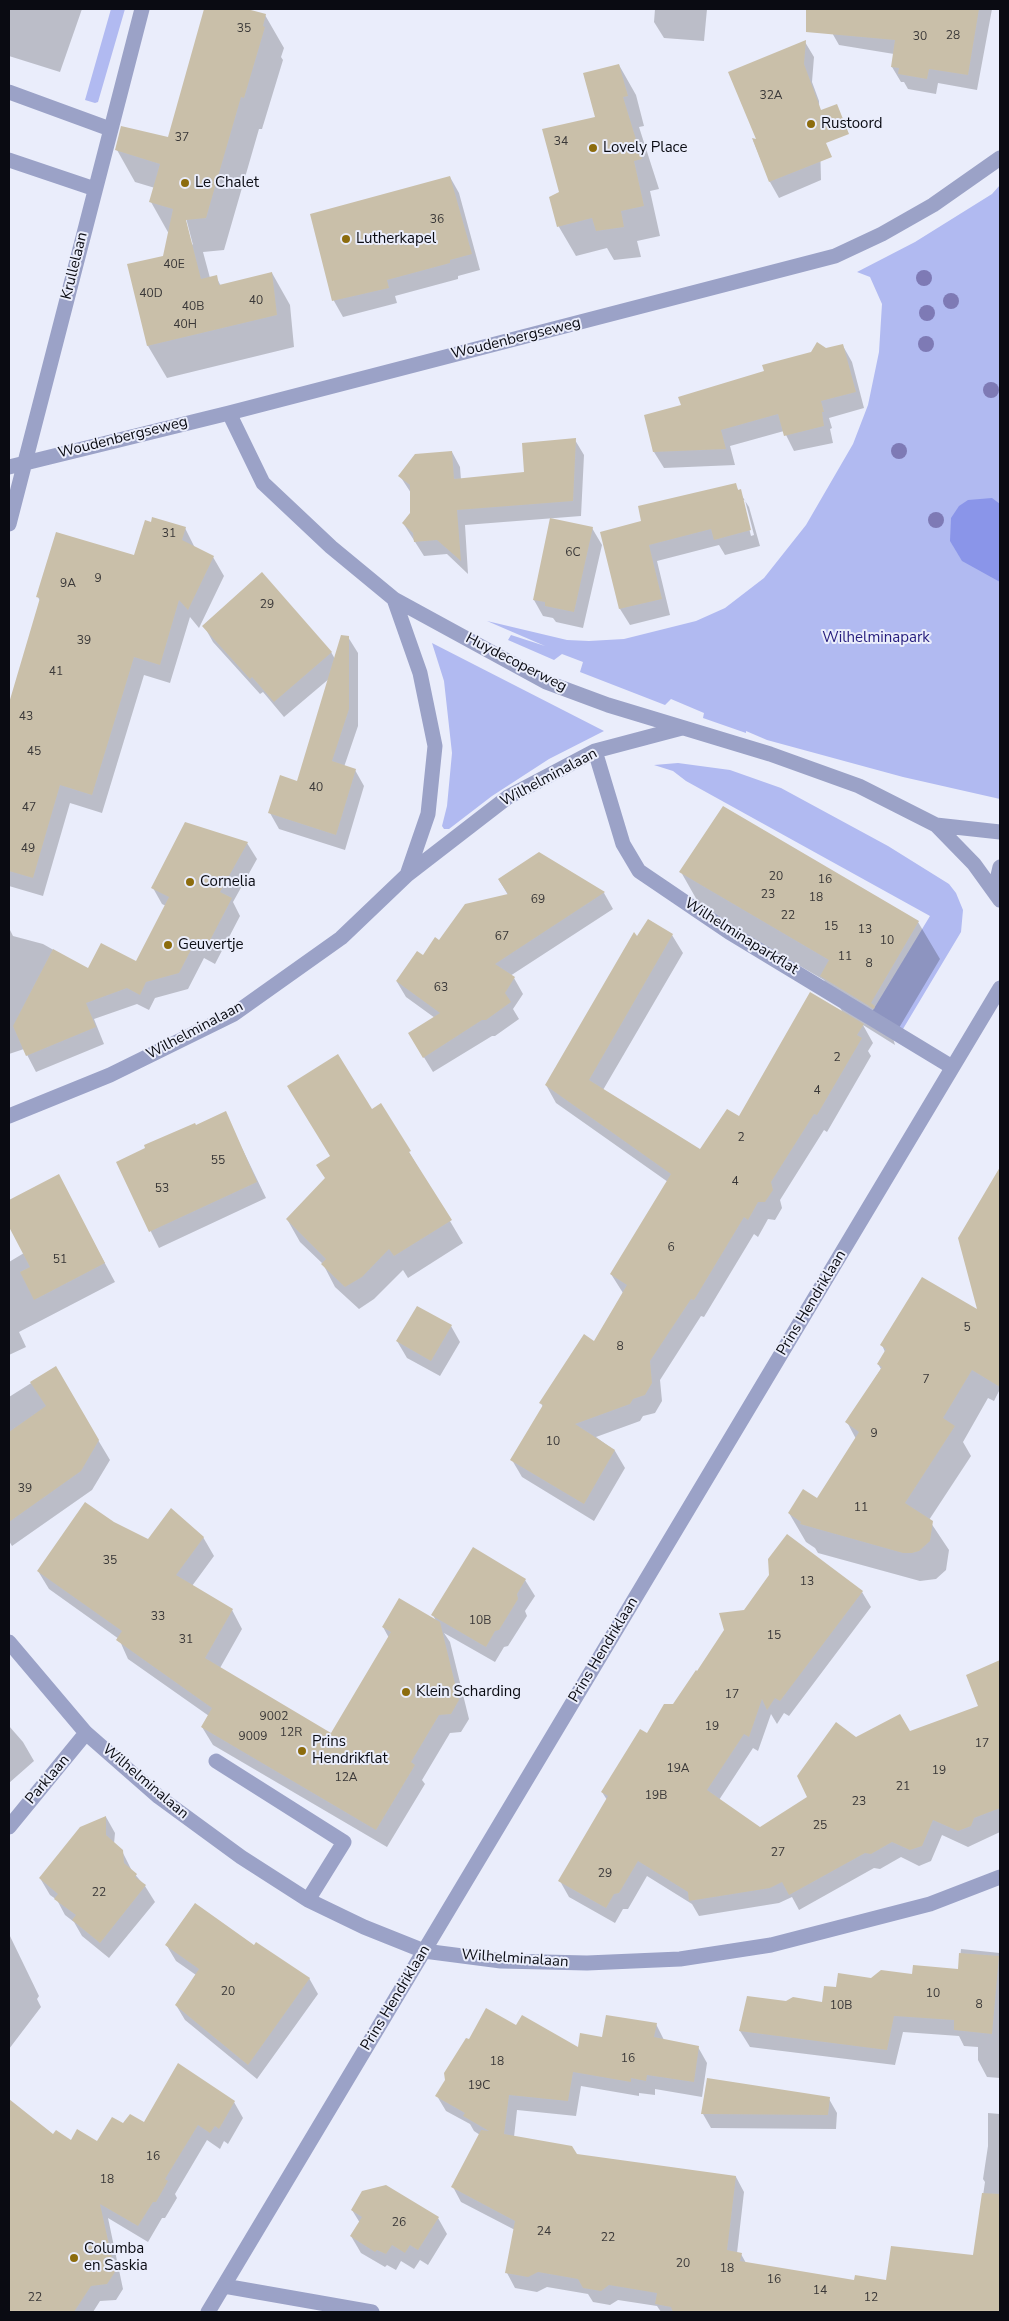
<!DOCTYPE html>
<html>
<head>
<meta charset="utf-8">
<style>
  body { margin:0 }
  #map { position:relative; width:1009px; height:2321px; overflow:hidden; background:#eaedfb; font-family:"Nunito Sans",sans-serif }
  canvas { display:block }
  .frame { position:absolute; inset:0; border:10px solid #0a0b12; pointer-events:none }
</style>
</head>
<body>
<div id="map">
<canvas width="1009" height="2321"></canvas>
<div class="frame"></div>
</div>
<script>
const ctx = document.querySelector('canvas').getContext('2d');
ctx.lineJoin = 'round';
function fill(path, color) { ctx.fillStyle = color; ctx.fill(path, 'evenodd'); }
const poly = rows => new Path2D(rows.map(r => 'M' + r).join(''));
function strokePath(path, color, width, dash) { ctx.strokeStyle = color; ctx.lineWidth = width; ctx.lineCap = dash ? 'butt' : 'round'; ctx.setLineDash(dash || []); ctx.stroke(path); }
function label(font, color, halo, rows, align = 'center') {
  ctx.font = font + ' "Nunito Sans",sans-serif'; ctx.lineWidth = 4; ctx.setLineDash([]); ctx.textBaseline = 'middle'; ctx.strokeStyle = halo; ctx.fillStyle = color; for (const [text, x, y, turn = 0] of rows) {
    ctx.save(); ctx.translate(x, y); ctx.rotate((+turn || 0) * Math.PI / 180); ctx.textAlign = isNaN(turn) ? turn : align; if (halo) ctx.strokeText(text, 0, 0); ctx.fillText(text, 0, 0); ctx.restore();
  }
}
fill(poly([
  [111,9,125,9,98,102,95,103,85,100],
  [1000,185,1000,799,903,777,767,740,746,731,746,733,703,718,704,713,671,699,665,705,580,672,583,662,562,654,554,660,508,640,511,635,545,646,487,621,567,640,589,641,624,639,696,621,725,608,764,578,806,525,853,444,868,405,879,352,882,304,870,277,857,272,915,242,992,194],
  [432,643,604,731,549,759,492,796,449,829,444,829,442,826,447,806,452,753,444,681],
  [678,763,730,770,781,788,888,846,949,884,956,893,963,910,961,932,897,1039,867,1020,930,916,686,781,673,771,654,765]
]), '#b1baf1');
fill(poly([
  [992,498,1000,504,1000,582,962,561,950,541,951,518,959,506,968,500]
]), '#8a95e9');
fill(poly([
  [9,9,82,9,60,72,9,56],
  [211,9,242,9,265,15,284,48,281,57,283,60,262,129,259,129,224,250,203,252,210,278,216,277,221,286,272,273,290,305,294,347,167,378,148,346,129,265,164,257,169,234,151,202,155,188,135,182,117,150,169,138],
  [183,214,185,214,193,245,190,242],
  [655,9,707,9,704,41,664,38,654,22],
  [859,9,992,9,977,90,938,83,936,94,908,89,904,82,901,82,892,67,894,54,839,45,831,31,858,20],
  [805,42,814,57,812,82,819,101,821,180,779,198,770,182,753,140,758,140],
  [619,65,636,95,644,126,639,127,659,189,650,191,660,236,637,241,641,257,614,260,607,248,576,256,559,227,551,198,561,193],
  [450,177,459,193,480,270,458,276,458,279,395,296,397,303,343,317,334,301,312,215],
  [843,346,852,362,864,408,829,418,832,428,830,429,833,443,794,451,784,431,730,446,735,465,664,468,654,452,682,406,765,372],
  [575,440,584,455,581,516,465,525,468,574,447,554,424,556,403,523,411,513,411,493,400,476,452,452,460,467,461,480,526,473],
  [735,485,749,507,760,546,725,555,719,545,657,561,670,615,630,625,620,609,602,533,643,522],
  [742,500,745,500,754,535,751,536],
  [152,523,185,528,195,548,213,557,224,576,199,628,190,617,170,683,144,675,102,813,70,803,43,896,9,886,9,706,40,601,38,597,135,557],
  [592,528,602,545,583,628,556,622,553,618,543,616,534,600],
  [204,626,331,652,335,659,348,637,358,653,358,726,344,767,355,770,364,786,345,850,279,829,270,813,298,782,330,678,284,717,263,692,260,694,213,642],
  [247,843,257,859,233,902,240,916,215,964,204,958,188,989,155,998,149,1010,137,1004,94,1019,104,1044,36,1072,24,1049,9,1054,9,928,13,936,43,944,89,970,137,962,166,906,162,904,153,888],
  [539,853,604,893,613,909,510,976,514,978,523,994,513,1009,519,1019,495,1036,492,1036,433,1072,409,1033,435,1018,406,997,397,982,439,942,508,895,499,880],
  [681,872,918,922,940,959,893,1038,895,1045,863,1025,873,1043,868,1051,871,1056,827,1132,824,1130,780,1200,782,1208,775,1220,768,1219,758,1237,754,1234,704,1317,701,1316,660,1380,662,1401,655,1413,643,1416,640,1421,596,1437,615,1451,625,1468,594,1521,522,1477,512,1460,543,1407,541,1403,594,1342,623,1293,611,1274,668,1182,556,1103,546,1085,649,920,672,935,683,953,603,1090,700,1151,739,1117,843,1013,824,980,702,909],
  [381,1105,463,1243,408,1278,403,1270,374,1299,359,1309,335,1287,323,1264,300,1242,287,1219,326,1179,331,1157],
  [225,1113,266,1198,159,1248,117,1163],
  [58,1176,115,1282,19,1332,26,1347,9,1355,9,1262,24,1253,9,1225,9,1201],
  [984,1197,1000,1207,1000,1389,994,1401,988,1398,963,1442,971,1456,929,1520,949,1550,946,1570,936,1579,920,1581,818,1553,815,1548,806,1542,789,1513,817,1500,856,1439,847,1422,881,1369,878,1364,885,1352,882,1345,979,1312],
  [451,1326,460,1342,440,1376,407,1358,397,1341],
  [55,1368,110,1460,92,1490,12,1546,9,1541,9,1397],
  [114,1524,149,1541,203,1537,214,1556,192,1586,232,1610,242,1629,220,1668,331,1735,389,1638,383,1627,436,1621,433,1615,525,1580,535,1596,525,1611,527,1616,508,1646,504,1647,495,1662,444,1633,450,1642,469,1719,461,1732,450,1733,422,1780,425,1784,387,1847,213,1745,202,1727,209,1716,128,1659,119,1639,49,1589,38,1571],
  [862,1592,871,1607,789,1716,784,1713,777,1724,771,1714,758,1751,753,1748,719,1800,760,1828,809,1798,856,1738,910,1733,1000,1699,1000,1832,968,1847,942,1835,931,1861,919,1866,901,1857,880,1869,874,1868,799,1910,792,1897,779,1903,699,1916,692,1904,647,1876,628,1909,623,1909,615,1923,569,1897,560,1881,607,1800,602,1792,647,1734,674,1705],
  [9,1726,23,1742,34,1761,9,1783],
  [106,1817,115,1833,114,1844,122,1851,132,1871,145,1886,155,1902,109,1958,82,1936,74,1922,65,1915,57,1900,50,1895,40,1878],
  [9,1934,39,1996,37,1999,41,2007,9,2049],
  [167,1946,254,1947,309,1978,318,1994,257,2079,185,2020,176,2005,196,1975,176,1961],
  [961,1949,1000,1953,1000,2078,987,2077,978,2060,978,2047,964,2046,959,2036,903,2032,895,2065,750,2047,740,2031,787,2003,823,2003,837,1989,871,1979,959,1970],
  [656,2024,664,2040,698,2047,707,2063,702,2097,655,2089,655,2095,639,2093,639,2096,581,2086,576,2116,517,2110,514,2137,577,2156,736,2177,744,2192,737,2253,741,2254,746,2263,855,2281,888,2282,974,2256,985,2182,983,2179,988,2146,988,2113,1000,2114,1000,2312,661,2312,657,2306,618,2300,610,2305,593,2302,588,2294,547,2287,537,2292,515,2288,507,2273,515,2230,461,2202,453,2187,480,2135,474,2131,470,2124,446,2111,437,2096,469,2041,516,2027,579,2049,603,2038],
  [829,2099,837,2113,836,2129,711,2128,703,2114],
  [9,2101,54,2136,72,2141,98,2143,124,2125,144,2124,234,2102,243,2118,228,2144,224,2141,220,2149,207,2140,175,2194,177,2198,165,2218,162,2218,148,2242,108,2218,123,2289,116,2300,100,2301,93,2312,9,2312,9,2245,27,2216,9,2204],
  [352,2210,438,2218,447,2234,428,2265,420,2260,414,2269,401,2261,396,2270,387,2265,385,2267,361,2253,351,2236,360,2223]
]), '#0003');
fill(poly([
  [204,9,247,9,266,14,263,26,265,27,244,98,241,97,206,218,186,220,201,279,217,275,219,285,272,272,277,315,147,346,127,264,163,256,173,209,149,202,160,164,115,150,121,126,168,137],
  [806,9,979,9,968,75,929,69,927,79,898,74,899,68,891,67,895,40,806,32],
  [806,40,804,64,821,110,837,104,849,134,826,143,832,157,769,182,752,138,756,139,728,72],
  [619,64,628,96,623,97,642,159,634,161,644,206,621,211,624,227,596,231,592,218,557,227,549,197,559,192,542,129,595,117,583,73],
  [450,176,472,254,450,260,450,263,387,280,389,288,332,301,310,214],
  [817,342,826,348,843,344,856,392,821,401,824,412,822,412,824,426,784,436,778,414,721,430,726,449,653,452,644,415,681,405,678,397,764,371,762,365,811,352],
  [576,438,573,501,457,510,461,561,437,540,414,542,413,533,402,523,410,513,410,485,398,476,415,454,452,451,454,479,524,472,522,443],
  [736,483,738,490,741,489,751,530,714,540,711,529,649,545,662,599,619,609,600,532,641,521,638,506],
  [152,517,186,527,182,540,214,556,188,610,179,600,160,665,134,657,92,795,60,785,33,878,9,871,9,703,40,598,36,597,56,532,134,555,145,520,151,522],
  [550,518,593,527,574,612,545,606,545,602,533,600],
  [262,572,332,652,274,702,252,677,250,679,202,626],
  [341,635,349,636,349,709,332,761,356,769,336,835,268,813,280,775,297,781],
  [723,806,919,921,871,1003,875,1006,874,1009,820,976,829,960,679,872],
  [185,822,248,842,220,892,232,898,206,948,195,942,179,973,146,982,140,995,127,988,86,1003,96,1027,26,1056,13,1026,53,949,88,968,101,943,136,961,169,897,151,888],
  [539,852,605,892,495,964,515,977,505,993,511,1002,486,1020,482,1020,423,1058,408,1033,440,1013,396,981,417,951,423,955,435,937,439,940,465,904,508,894,498,879],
  [648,919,673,934,589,1080,700,1149,727,1109,739,1116,810,992,864,1024,857,1035,862,1038,817,1115,814,1114,771,1182,773,1190,765,1202,758,1202,748,1220,744,1217,694,1300,691,1299,650,1361,652,1383,645,1395,633,1399,630,1404,575,1424,615,1450,584,1504,510,1460,543,1405,539,1403,584,1334,594,1341,627,1285,610,1274,671,1174,545,1085,634,932,637,936],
  [338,1054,372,1109,381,1103,411,1151,409,1152,452,1220,394,1256,389,1249,362,1277,345,1287,321,1264,326,1259,286,1219,325,1178,316,1165,330,1156,287,1086],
  [226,1111,257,1182,149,1232,116,1162,145,1148,144,1145,195,1123,196,1125],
  [1000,1167,1000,1387,972,1370,943,1418,955,1426,905,1503,933,1521,930,1541,919,1551,912,1553,903,1553,800,1524,801,1522,788,1513,803,1489,817,1498,859,1432,845,1422,882,1367,877,1364,886,1349,880,1345,922,1277,977,1309,958,1238],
  [59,1174,105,1263,34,1300,20,1272,30,1267,9,1227,9,1200],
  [417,1306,452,1325,431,1361,396,1341],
  [56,1366,99,1440,81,1471,9,1522,9,1432,46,1406,30,1382],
  [85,1502,114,1522,148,1539,171,1508,204,1537,176,1575,233,1609,205,1658,331,1733,391,1632,382,1627,399,1598,440,1622,459,1700,451,1714,439,1715,411,1762,415,1765,376,1830,201,1727,212,1708,116,1640,122,1631,37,1571],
  [787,1534,863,1591,780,1701,775,1698,767,1710,762,1699,749,1737,744,1734,707,1790,760,1827,807,1797,797,1776,836,1722,856,1737,900,1714,910,1731,978,1706,966,1675,1000,1660,1000,1808,974,1818,971,1826,958,1831,933,1820,922,1846,910,1850,892,1842,871,1854,865,1853,789,1895,782,1882,770,1888,689,1901,688,1892,638,1861,619,1893,614,1894,606,1908,558,1881,608,1796,601,1792,640,1729,647,1733,664,1704,673,1704,696,1670,697,1671,724,1630,719,1613,744,1610,769,1575,768,1559],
  [473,1547,526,1579,517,1594,518,1599,499,1630,495,1631,486,1647,431,1615],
  [106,1816,106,1835,123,1850,124,1863,137,1874,135,1877,146,1885,100,1943,72,1920,76,1915,54,1899,58,1894,39,1878,80,1827],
  [195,1903,254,1945,256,1942,310,1978,248,2065,175,2005,199,1969,165,1945],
  [959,1953,999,1956,992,2034,954,2030,954,2020,894,2016,887,2050,739,2031,747,1996,786,2001,793,1997,822,2002,824,1986,836,1987,838,1973,871,1978,881,1970,912,1974,913,1965,958,1969],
  [486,2008,516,2025,522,2015,578,2047,580,2033,602,2037,606,2015,657,2023,654,2037,699,2046,694,2082,647,2075,646,2081,631,2078,631,2082,573,2072,568,2101,509,2095,504,2134,572,2146,577,2154,736,2176,727,2250,742,2253,740,2261,854,2280,855,2275,886,2280,891,2246,973,2255,982,2193,1000,2194,1000,2312,673,2312,671,2307,655,2304,657,2293,609,2285,601,2291,583,2288,578,2279,538,2272,528,2277,505,2273,515,2221,451,2187,481,2130,489,2131,463,2116,465,2113,435,2096,445,2080,444,2073,466,2038,469,2039],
  [178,2063,235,2101,219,2129,215,2126,210,2133,198,2125,165,2179,168,2181,156,2202,153,2202,138,2226,100,2204,115,2272,107,2284,91,2286,74,2312,9,2312,9,2099,53,2134,56,2130,71,2140,77,2129,97,2141,112,2117,123,2123,130,2114,144,2122],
  [707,2078,830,2097,828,2115,701,2114],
  [386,2185,439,2217,418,2250,410,2245,405,2253,392,2245,386,2254,377,2250,375,2252,350,2236,362,2217,351,2210,362,2191]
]), '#c9bfa9');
strokePath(poly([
  [9,92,110,129],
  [9,160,95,189],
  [229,413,263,483,331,547,394,599,546,682,608,705,770,754,859,786,936,825,974,864,1000,900],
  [9,467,229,413,835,256,882,234,933,205,1000,158],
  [9,524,142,9],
  [394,599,420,673,435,746,428,814,407,875],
  [595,751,623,844,639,871,729,932,952,1067],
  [936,825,1000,832],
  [1000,867,997,880,1000,896],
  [9,1116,110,1075,234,1014,341,938,407,875,508,797,595,751,682,728],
  [9,1642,86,1733,159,1797,241,1857,308,1900,364,1927,424,1951,501,1961,587,1963,680,1959,771,1945,930,1904,1000,1877],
  [216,1761,344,1842,308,1900],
  [9,1827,86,1733],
  [224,2286,372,2312],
  [208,2312,1000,988]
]), '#9ba2c7', 15);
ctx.fillStyle = '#7e7ab5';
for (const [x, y] of [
  [924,278],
  [951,301],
  [927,313],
  [926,344],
  [991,390],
  [899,451],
  [936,520]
]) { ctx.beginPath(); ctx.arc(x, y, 8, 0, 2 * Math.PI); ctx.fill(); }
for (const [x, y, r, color] of [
  [811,124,5,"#8c6c0e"],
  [593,148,5,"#8c6c0e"],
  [185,183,5,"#8c6c0e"],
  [346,239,5,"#8c6c0e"],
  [190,882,5,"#8c6c0e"],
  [168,945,5,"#8c6c0e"],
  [406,1692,5,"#8c6c0e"],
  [302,1751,5,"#8c6c0e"],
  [74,2258,5,"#8c6c0e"]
]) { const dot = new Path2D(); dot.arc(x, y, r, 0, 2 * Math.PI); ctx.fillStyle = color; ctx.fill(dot); strokePath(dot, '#eaedfb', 2); }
label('12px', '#3a3838', null, [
  ["35",244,29],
  ["28",953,36],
  ["30",920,37],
  ["32A",771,96],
  ["37",182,138],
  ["34",561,142],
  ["36",437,220],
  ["40E",174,265],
  ["40D",151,294],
  ["40",256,301],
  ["40B",193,307],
  ["40H",185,325],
  ["31",169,534],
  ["6C",573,553],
  ["9",98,579],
  ["9A",68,584],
  ["29",267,605],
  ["39",84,641],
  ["41",56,672],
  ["43",26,717],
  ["45",34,752],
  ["40",316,788],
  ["47",29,808],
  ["49",28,849],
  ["20",776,877],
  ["16",825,880],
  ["23",768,895],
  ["18",816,898],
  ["69",538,900],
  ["22",788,916],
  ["15",831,927],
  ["13",865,930],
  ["67",502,937],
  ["10",887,941],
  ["11",845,957],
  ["8",869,964],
  ["63",441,988],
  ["2",837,1058],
  ["4",817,1091],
  ["2",741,1138],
  ["55",218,1161],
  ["4",735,1182],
  ["53",162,1189],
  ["6",671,1248],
  ["51",60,1260],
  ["5",967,1328],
  ["8",620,1347],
  ["7",926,1380],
  ["9",874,1434],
  ["10",553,1442],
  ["39",25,1489],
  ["11",861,1508],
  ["35",110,1561],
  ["13",807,1582],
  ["33",158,1617],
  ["10B",480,1621],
  ["15",774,1636],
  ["31",186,1640],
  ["17",732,1695],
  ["9002",274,1717],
  ["19",712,1727],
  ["12R",291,1733],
  ["9009",253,1737],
  ["17",982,1744],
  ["19A",678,1769],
  ["19",939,1771],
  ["12A",346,1778],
  ["21",903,1787],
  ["19B",656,1796],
  ["23",859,1802],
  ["25",820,1826],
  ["27",778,1853],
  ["29",605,1874],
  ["22",99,1893],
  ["20",228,1992],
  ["10",933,1994],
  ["8",979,2005],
  ["10B",841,2006],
  ["16",628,2059],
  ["18",497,2062],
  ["19C",479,2086],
  ["16",153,2157],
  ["18",107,2180],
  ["26",399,2223],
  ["24",544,2232],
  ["22",608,2238],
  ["20",683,2264],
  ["18",727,2269],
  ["16",774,2280],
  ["14",820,2291],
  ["22",35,2298],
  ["12",871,2298]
]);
label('15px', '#0a0b12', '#eaedfb', [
  ["Rustoord",821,124],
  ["Lovely Place",603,148],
  ["Le Chalet",195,183],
  ["Lutherkapel",356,239],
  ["Cornelia",200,882],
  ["Geuvertje",178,945],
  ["Klein Scharding",416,1692],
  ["Prins",312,1742],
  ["Hendrikflat",312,1759],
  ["Columba",84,2249],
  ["en Saskia",84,2266]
], 'left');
label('15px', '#0a0b12', '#eaedfb', [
  ["Krullelaan",75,266,-76],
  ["Woudenbergseweg",516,339,-14],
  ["Woudenbergseweg",123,438,-14],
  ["Huydecoperweg",516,663,27],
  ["Wilhelminalaan",549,778,-28],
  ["Wilhelminaparkflat",741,937,32],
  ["Wilhelminalaan",195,1031,-28],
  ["Prins Hendriklaan",812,1303,-59],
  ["Prins Hendriklaan",604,1650,-59],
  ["Parklaan",48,1780,-50],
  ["Wilhelminalaan",145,1782,40],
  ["Wilhelminalaan",515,1959,4],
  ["Prins Hendriklaan",396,1998,-59]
]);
label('15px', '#251c7c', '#eaedfb', [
  ["Wilhelminapark",876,638]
]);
</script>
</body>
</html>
